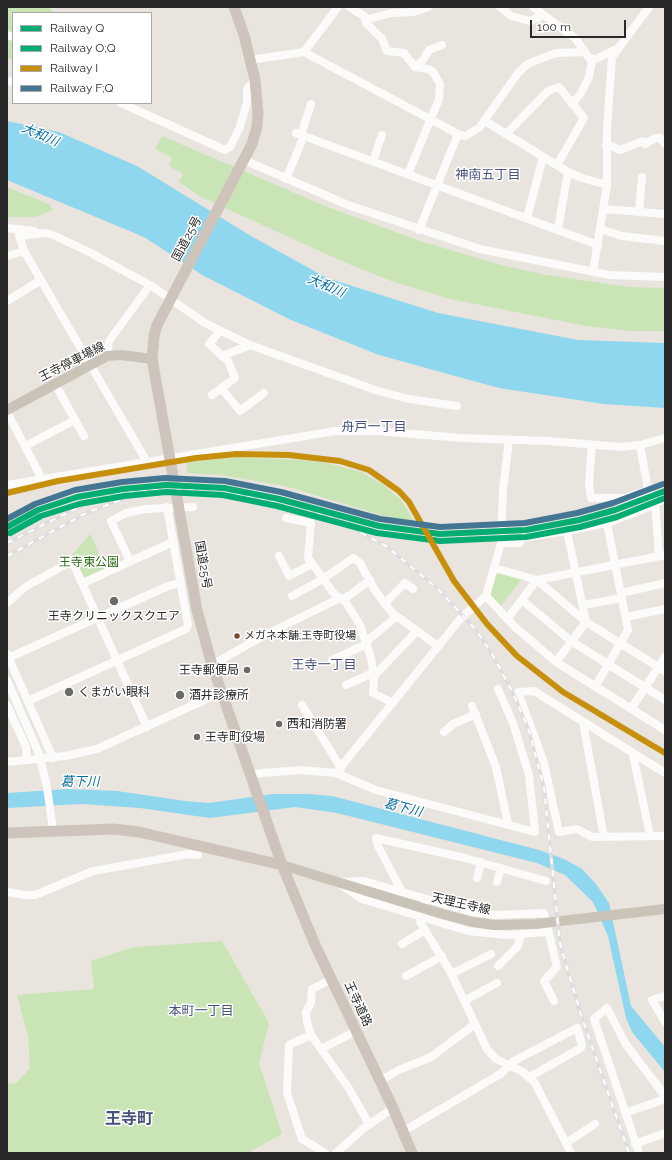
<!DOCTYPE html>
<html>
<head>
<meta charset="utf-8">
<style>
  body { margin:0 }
  #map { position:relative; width:672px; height:1160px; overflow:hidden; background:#e9e4de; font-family:Raleway,sans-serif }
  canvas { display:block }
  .frame { position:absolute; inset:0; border:8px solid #292929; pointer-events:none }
  .legend { position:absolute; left:12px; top:12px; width:140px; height:92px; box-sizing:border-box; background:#fff; border:1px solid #a9a9a9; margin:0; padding:5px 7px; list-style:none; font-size:12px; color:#292929 }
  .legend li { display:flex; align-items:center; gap:8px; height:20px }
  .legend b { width:20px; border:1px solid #a9a9a9 }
  .scale { position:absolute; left:530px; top:20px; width:96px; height:18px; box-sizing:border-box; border:2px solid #292929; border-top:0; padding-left:5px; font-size:12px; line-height:14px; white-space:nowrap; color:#292929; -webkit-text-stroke:3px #fff; paint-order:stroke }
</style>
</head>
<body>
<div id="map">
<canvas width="672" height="1160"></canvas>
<div class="frame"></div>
<ul class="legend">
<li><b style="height:5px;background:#02ad73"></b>Railway Q</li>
<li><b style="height:5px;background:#02ad73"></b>Railway O;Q</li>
<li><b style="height:5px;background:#c6900c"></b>Railway I</li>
<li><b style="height:5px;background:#447694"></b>Railway F;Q</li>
</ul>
<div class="scale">100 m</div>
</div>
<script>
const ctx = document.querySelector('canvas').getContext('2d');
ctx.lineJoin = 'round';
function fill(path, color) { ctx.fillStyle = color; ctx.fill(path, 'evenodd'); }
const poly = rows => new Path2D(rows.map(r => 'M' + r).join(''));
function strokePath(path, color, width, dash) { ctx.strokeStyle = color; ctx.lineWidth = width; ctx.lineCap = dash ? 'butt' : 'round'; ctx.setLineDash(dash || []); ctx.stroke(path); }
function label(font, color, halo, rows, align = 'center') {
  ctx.font = font + ' Raleway,"Noto Sans JP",sans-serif'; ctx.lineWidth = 3; ctx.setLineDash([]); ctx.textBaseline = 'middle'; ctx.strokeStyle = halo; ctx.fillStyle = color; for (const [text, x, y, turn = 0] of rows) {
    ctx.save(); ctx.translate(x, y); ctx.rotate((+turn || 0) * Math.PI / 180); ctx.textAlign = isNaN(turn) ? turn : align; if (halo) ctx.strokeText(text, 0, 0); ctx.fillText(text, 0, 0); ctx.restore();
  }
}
fill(poly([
  [7,7,49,7,54,13,13,13,13,61,7,57],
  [162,136,325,206,420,241,501,265,547,275,629,287,665,288,665,331,631,331,586,326,450,299,391,281,346,263,201,197,179,182,183,174,169,166,172,158,155,149],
  [7,187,49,204,53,210,35,217,7,217],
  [233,457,301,460,326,463,361,472,381,483,402,501,414,522,391,518,285,486,221,475,187,473,186,463],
  [90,534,106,568,86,578,82,577,72,555],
  [501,573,522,579,500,607,490,597,496,575],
  [222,941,269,1023,259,1063,282,1134,251,1151,251,1153,7,1153,7,1084,16,1083,30,1068,28,1036,17,995,94,989,91,961,134,947]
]), '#cae5b5');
fill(poly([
  [7,121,59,132,137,166,251,236,327,278,438,313,578,340,665,343,665,408,604,404,499,388,379,355,291,320,204,276,144,237,7,180],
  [68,789,117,791,185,801,209,803,273,794,308,794,332,796,539,850,564,859,582,869,596,884,609,903,631,1006,665,1047,665,1072,632,1032,626,1018,608,936,593,902,565,875,537,863,337,813,295,807,210,818,140,808,82,804,7,808,7,793]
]), '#8ed7ee');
strokePath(poly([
  [349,7,364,16,366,23,382,39,387,51,404,53,415,67,428,69,433,72,440,84,439,99,408,174],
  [500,7,511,16,530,21,543,15],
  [533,7,575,38,589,58,596,59,616,49],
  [365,20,391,13,414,12,428,7],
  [7,35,13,37],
  [304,52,458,134,465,136,479,128,518,73,525,66,532,62,556,53,585,52],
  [250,60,304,52,338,7],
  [415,67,423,60,429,50,442,45],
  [7,81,13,82],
  [121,103,225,150,230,147,240,127,247,102,247,89,255,80],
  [572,104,581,93,589,77,592,60],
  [485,121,568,172,582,178,607,185],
  [296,133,598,245],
  [506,134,548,91,559,87,584,118,557,165],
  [301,135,311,104],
  [606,144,620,150,643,141,645,144,655,138,660,138,665,144],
  [244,160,348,205,480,249,610,275,665,277],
  [373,161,382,135],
  [286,179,304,136],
  [604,209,665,214],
  [639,212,642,177],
  [527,218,543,157],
  [7,228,34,231],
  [558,229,568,172],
  [600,229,622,236,665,241],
  [419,230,458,134],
  [24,251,19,236,46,233,53,235,87,251,150,285,205,323,250,345,378,391,409,399,457,406],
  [7,256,24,251,147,462],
  [593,272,607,185,607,129,612,57,649,7],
  [7,301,41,280],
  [107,356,109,341,150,285],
  [222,356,250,345],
  [55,384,84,436],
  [221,388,240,411,264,393],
  [212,395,235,378,228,361,209,344,220,331],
  [7,412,42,479],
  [592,445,589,482,591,498,625,498,648,490],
  [640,445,648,490,655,503,659,556],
  [25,446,75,420],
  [7,485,336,431,378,431,461,438,548,441,622,447,640,445,665,438],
  [286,518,311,523,308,558,335,595,345,601,360,625,371,658,374,676,373,693,393,703],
  [501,543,520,543,521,538,567,531,607,523,649,507,665,498],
  [279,556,289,576,312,564],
  [130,561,111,521,126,513,146,509,193,507],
  [495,568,537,580,665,555],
  [83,583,173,542],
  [621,593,665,583],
  [292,596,323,579,353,558,360,563,374,589,392,613,438,646],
  [486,596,514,626,556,662,665,730],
  [343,600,370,580],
  [522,600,571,641,665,700],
  [7,603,25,587,72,561,147,727],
  [385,603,405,583,413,589],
  [583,605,622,598],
  [626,617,665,609],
  [507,619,537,580,586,622,665,671],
  [366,642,396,617],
  [7,654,53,758],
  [8,658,168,586,180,583],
  [332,660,367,644],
  [556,662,586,622,567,531],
  [212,665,261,637,340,598],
  [374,676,417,631],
  [7,680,39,754,47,787,53,830],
  [346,685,373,673],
  [595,687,628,630,607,523],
  [28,701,186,629,188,625,167,507],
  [7,705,26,747,27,760],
  [302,705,341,768],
  [472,706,496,767,508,824],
  [631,709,665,657],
  [583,722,604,837],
  [444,732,453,724,476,714],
  [633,755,650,835],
  [7,762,65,756,97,749,222,692],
  [336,773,461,618,486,596,501,543,503,489,509,440],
  [665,773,534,691,518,692,544,763,559,832,577,829,592,837,665,836],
  [250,774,301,770,336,773,376,790,535,832,529,775,513,723,498,689],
  [477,878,481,862],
  [342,882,364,881,472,912,496,915,544,913,557,967,544,981,554,1001],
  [497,882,501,868],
  [341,885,362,899,468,931,506,935,547,932],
  [7,892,25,895,35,895,93,871,189,854,198,855],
  [402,892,378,846,376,838,465,858,546,881],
  [424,903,420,922,450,971,487,1049,496,1059,523,1072,535,1083,571,1153],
  [402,944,425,930],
  [498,966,518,946,521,934],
  [451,974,491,954],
  [406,976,442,956],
  [332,979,312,989,311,1003,306,1012,307,1022,311,1035,348,1087,369,1124],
  [665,996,652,1000,665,1022],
  [464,1001,497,983],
  [311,1035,289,1045,287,1093,302,1139,325,1153],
  [321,1049,356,1031],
  [379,1081,399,1070,431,1057,475,1024],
  [625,1113,665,1099],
  [402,1132,502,1073,512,1062,577,1028,582,1045,581,1048,529,1077],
  [566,1143,595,1124],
  [635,1144,665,1133],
  [336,1153,364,1128,393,1108],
  [639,1153,594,1019,607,1008,625,1043,665,1096]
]), '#fcfbfa', 8);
strokePath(poly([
  [7,410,107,356,121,355,152,359],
  [282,865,442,914,473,922,494,925,535,924,665,909]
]), '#cac4b8', 10);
strokePath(poly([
  [234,7,244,35,255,80,258,113,257,127,252,144,157,325,154,336,152,359,197,610,212,665,282,865,316,947,393,1108,412,1153],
  [7,833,114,829,139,832,282,865]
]), '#cfc4bb', 11);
const rail = poly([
  [7,543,79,507,117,493,145,490,203,489,223,491,295,505,337,520,386,546,437,588,476,630,492,654,514,695,529,731,544,787,560,944,581,1015,629,1153],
  [7,556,88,512,129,497]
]);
strokePath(rail, '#dddcde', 3.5);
strokePath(rail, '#fff', 2, [6]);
strokePath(poly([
  [7,527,38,510,77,497,123,489,166,485,224,488,279,499,379,526,440,534,526,530,579,520,615,510,665,491]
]), '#02ad73', 6);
strokePath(poly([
  [10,533,41,516,79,504,124,496,166,492,223,495,277,506,377,533,440,541,526,537,580,527,617,517,665,498]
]), '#02ad73', 6);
strokePath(poly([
  [7,493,58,481,196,458,236,454,289,455,340,461,369,470,399,491,409,502,454,581,487,624,517,656,563,692,665,753]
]), '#c6900c', 6);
strokePath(poly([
  [7,519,35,504,75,490,122,482,165,478,225,481,281,492,380,519,440,527,525,523,577,513,613,503,663,484]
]), '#447694', 6);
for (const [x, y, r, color] of [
  [114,601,5,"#6c6a68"],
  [237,636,3.5,"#7a4b2a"],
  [247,670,4,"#6c6a68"],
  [69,692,5,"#6c6a68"],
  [180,695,5,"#6c6a68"],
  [279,724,4,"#6c6a68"],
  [197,737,4,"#6c6a68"]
]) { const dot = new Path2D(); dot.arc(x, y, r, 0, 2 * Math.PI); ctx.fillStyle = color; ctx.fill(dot); strokePath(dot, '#fff', 1.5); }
label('11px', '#292929', '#fff', [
  ["メガネ本舗;王寺町役場",244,636]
], 'left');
label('12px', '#292929', '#fff', [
  ["国道25号",187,239,-62],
  ["王寺停車場線",72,362,-27],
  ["国道25号",203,565,80],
  ["天理王寺線",461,904,13],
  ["王寺道路",358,1004,65]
]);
label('12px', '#286a16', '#fff', [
  ["王寺東公園",89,562]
]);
label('12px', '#292929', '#fff', [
  ["王寺クリニックスクエア",114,616,"center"],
  ["王寺郵便局",239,670,"right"],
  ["くまがい眼科",78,692],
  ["酒井診療所",189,695],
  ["西和消防署",287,724],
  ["王寺町役場",205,737]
], 'left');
label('italic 13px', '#066da1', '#fff', [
  ["大和川",40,135,23],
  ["大和川",326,286,23],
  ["葛下川",80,782],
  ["葛下川",403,808,14]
]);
label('13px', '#47527c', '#fff', [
  ["神南五丁目",488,175],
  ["舟戸一丁目",374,427],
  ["王寺一丁目",324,665],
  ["本町一丁目",201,1011]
]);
label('bold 16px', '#47527c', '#fff', [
  ["王寺町",129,1119]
]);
</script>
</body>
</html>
